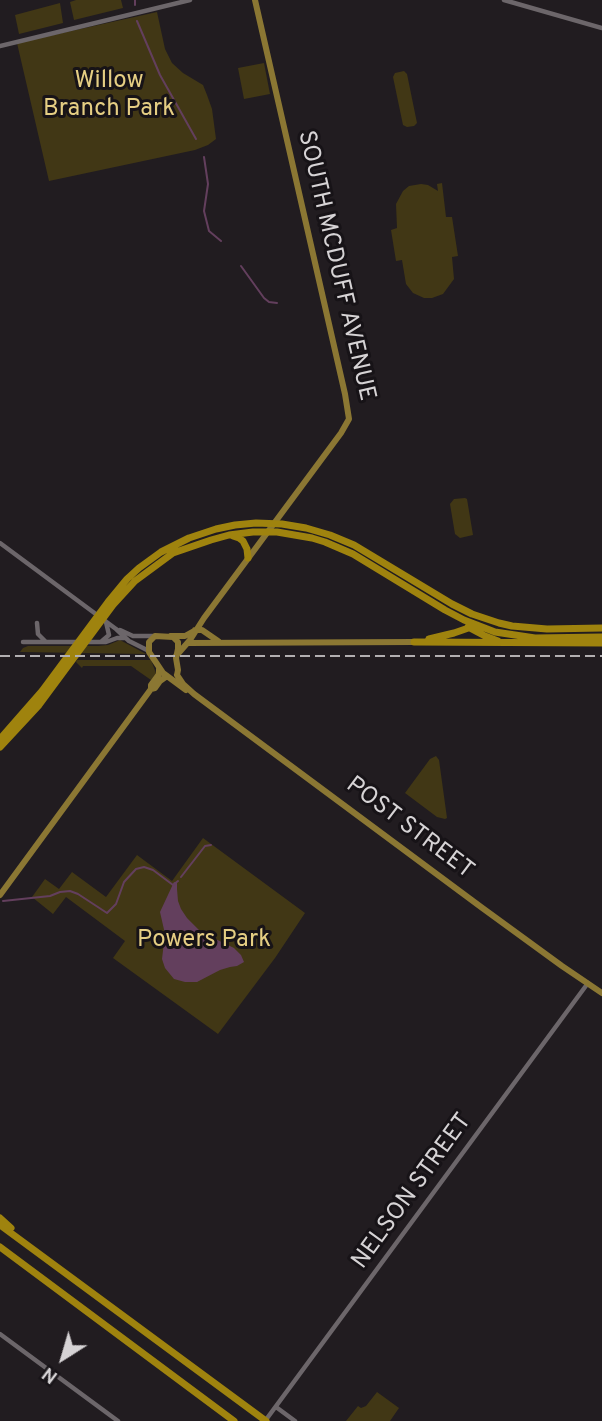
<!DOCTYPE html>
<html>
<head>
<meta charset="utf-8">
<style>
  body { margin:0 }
  #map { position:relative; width:602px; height:1421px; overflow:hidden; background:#211c20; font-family:Overpass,sans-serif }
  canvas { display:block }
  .north { position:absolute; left:28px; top:1323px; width:70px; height:70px; -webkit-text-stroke:5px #171317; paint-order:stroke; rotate:217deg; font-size:19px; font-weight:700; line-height:28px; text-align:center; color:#d6d3d5 }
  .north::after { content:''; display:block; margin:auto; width:24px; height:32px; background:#d6d3d5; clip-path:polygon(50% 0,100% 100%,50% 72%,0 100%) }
</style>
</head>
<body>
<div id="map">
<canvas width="602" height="1421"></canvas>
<div class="north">N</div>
</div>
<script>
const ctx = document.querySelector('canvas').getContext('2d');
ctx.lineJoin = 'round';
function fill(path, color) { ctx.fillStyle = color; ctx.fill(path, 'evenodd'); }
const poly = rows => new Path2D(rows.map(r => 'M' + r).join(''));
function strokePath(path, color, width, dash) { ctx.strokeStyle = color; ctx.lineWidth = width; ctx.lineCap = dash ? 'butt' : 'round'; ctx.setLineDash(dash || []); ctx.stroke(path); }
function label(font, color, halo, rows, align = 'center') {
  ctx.font = font + ' Overpass,sans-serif'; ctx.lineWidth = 6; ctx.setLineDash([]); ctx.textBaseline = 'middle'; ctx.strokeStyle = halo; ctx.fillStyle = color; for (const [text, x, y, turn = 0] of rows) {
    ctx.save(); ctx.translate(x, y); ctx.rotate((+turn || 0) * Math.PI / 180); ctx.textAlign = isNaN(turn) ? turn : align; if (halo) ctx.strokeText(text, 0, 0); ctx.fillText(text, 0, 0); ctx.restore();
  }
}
fill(poly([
  [76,0,121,0,123,8,74,20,70,2],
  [60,3,63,23,19,34,15,15],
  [157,12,165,49,172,63,183,73,203,85,207,95,212,109,216,139,208,145,195,150,49,181,17,43],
  [264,63,270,94,244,99,238,68],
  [404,71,407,74,417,123,414,126,407,127,403,125,393,77,395,73],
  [442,183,446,217,452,217,458,256,452,257,454,279,443,294,432,298,424,298,413,293,406,284,402,260,396,261,391,230,397,228,396,204,403,191,409,186,421,184,428,185,438,191,437,184],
  [465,498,467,499,473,535,460,538,455,534,450,504,454,499],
  [120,640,146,654,20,652,23,648,28,646,98,646,108,645],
  [77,660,151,660,156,673,151,680,131,666,83,666,82,668,76,662],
  [436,756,439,760,447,818,445,819,437,817,405,793,430,759],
  [203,838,305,913,275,958,218,1034,113,958,125,941,66,897,53,914,32,897,45,879,59,889,72,872,106,897,137,855,172,881],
  [377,1392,399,1408,390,1421,346,1421,358,1406,361,1408,366,1406]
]), '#413715');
fill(poly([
  [174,882,177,883,177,889,178,901,181,909,187,918,201,932,234,948,241,955,244,962,237,966,230,967,220,970,197,982,185,982,174,979,165,968,162,959,165,934,160,912]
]), '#633f5d');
strokePath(poly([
  [135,0,135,5],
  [137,21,160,75,196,139],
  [204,157,208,184,204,211,209,231,221,241],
  [241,266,264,298,269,302,277,303],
  [181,877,205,846,211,845],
  [3,901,50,896,60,892,70,891,78,894,107,913,116,904,124,882,136,869,144,867,153,870,173,885,178,881]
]), '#633f5d', 2);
strokePath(poly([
  [504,0,602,28],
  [0,46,190,0],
  [0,543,116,629,129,641,149,651],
  [37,623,38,634,45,641],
  [120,630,133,636,155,636],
  [102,641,109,635,106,622],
  [23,642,78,642],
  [86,642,106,642,117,638,125,638],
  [0,1334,118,1421],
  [276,1407,295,1421],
  [265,1421,588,983]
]), '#6c666a', 4.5);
strokePath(poly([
  [195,630,202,630,218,641],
  [171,636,185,636,194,631],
  [188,643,414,642],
  [176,656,190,640,204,618,341,433,349,419,345,394,255,0],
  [177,675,183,684,194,694,481,907,562,966,602,993],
  [177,675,178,670,176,658,178,649,178,642,173,637,155,636,149,642,149,652,163,673,186,690],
  [151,689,155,688,160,681,167,676],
  [0,895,151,689,151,685,159,674,159,669]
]), '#8b7733', 6);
strokePath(poly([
  [233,536,239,538,243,541,247,549,248,558],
  [468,627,485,636,498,641],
  [429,639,454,633,477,625],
  [414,642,602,643],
  [0,739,42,691,108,602,127,579,139,568,161,552,189,538,216,529,235,525,256,523,282,524,306,528,330,535,354,545,452,604,472,614,499,623,512,626,547,629,602,628],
  [0,747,39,705,113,605,135,581,173,553,211,540,229,535,253,532,277,532,312,538,325,542,353,554,445,610,464,620,495,632,535,638,602,637],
  [0,1218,11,1228],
  [0,1225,266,1421],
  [0,1247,234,1421]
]), '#9f830e', 7);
strokePath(poly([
  [0,656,602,656]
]), '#b2afb1', 2, [10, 5]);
label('24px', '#e5ce83', '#171317', [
  ["Willow",109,82],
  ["Branch Park",109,110],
  ["Powers Park",204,941]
]);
label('24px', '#d6d3d5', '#171317', [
  ["SOUTH MCDUFF AVENUE",335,266,77],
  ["POST STREET",409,829,37],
  ["NELSON STREET",413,1192,-54]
]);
</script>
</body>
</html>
